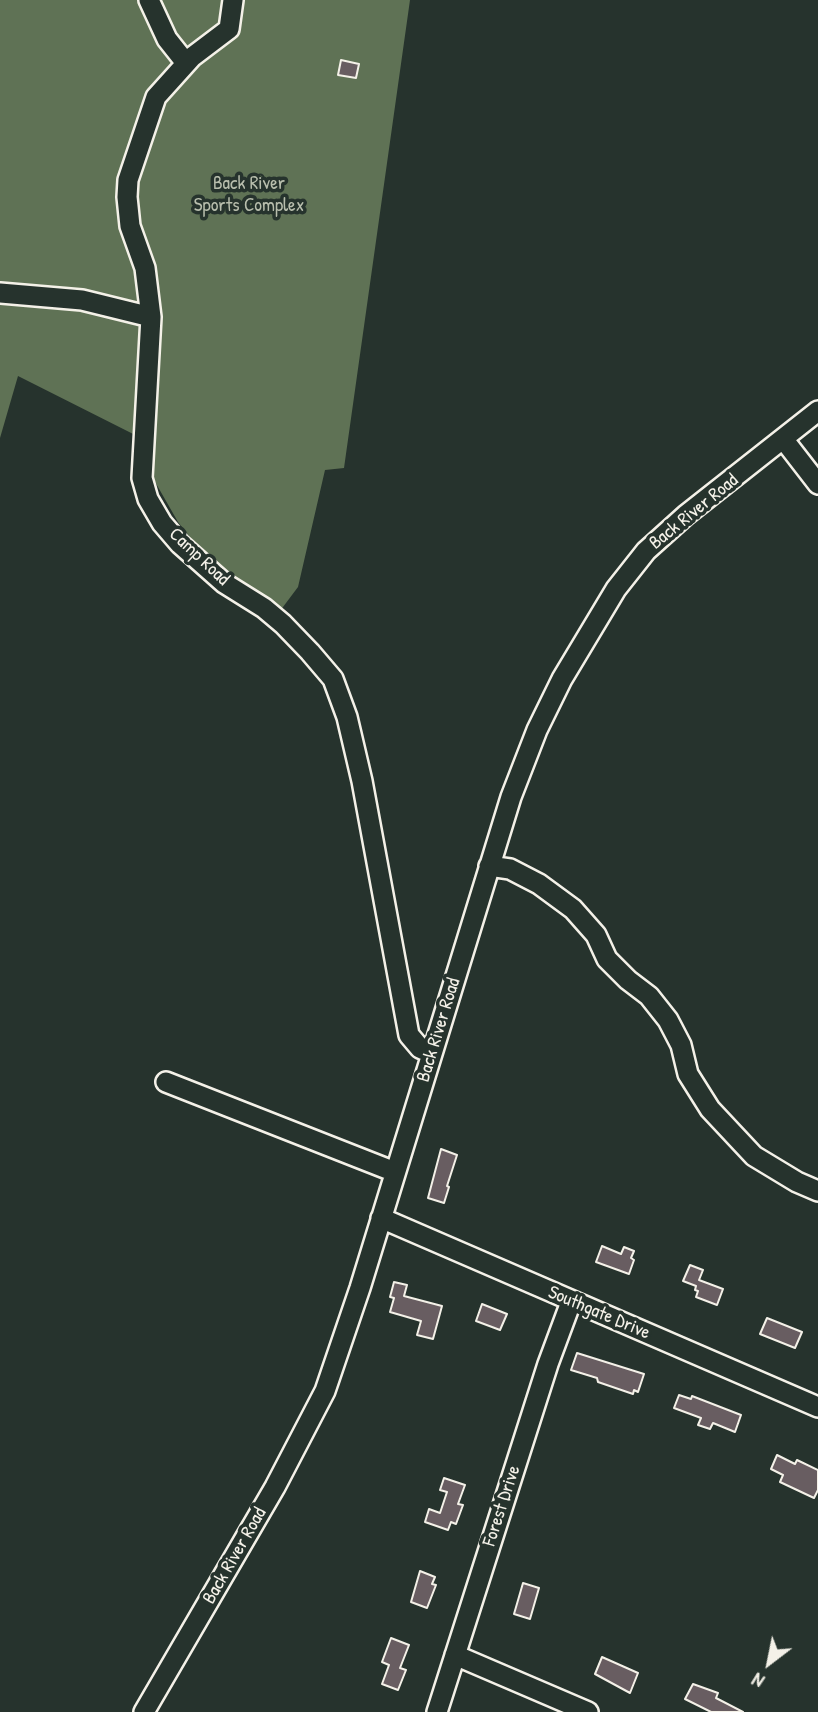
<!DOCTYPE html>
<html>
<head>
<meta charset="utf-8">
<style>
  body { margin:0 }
  #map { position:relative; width:818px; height:1712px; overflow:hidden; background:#26332d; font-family:"Patrick Hand",sans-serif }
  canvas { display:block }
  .north { position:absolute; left:734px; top:1628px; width:70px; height:70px; -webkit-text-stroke:5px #26332d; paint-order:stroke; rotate:212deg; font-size:19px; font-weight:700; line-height:28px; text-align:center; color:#f4f1e8 }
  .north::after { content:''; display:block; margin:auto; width:24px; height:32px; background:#f4f1e8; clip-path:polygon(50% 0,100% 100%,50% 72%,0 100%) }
</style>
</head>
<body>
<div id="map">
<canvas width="818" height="1712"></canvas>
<div class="north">N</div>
</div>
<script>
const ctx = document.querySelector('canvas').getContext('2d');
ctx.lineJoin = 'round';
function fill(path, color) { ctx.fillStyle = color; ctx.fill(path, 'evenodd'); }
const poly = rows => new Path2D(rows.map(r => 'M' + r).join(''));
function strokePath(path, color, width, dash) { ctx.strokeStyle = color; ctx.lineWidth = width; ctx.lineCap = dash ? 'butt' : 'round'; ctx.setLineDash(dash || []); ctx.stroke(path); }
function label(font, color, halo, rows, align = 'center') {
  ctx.font = font + ' "Patrick Hand",sans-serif'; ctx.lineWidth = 7; ctx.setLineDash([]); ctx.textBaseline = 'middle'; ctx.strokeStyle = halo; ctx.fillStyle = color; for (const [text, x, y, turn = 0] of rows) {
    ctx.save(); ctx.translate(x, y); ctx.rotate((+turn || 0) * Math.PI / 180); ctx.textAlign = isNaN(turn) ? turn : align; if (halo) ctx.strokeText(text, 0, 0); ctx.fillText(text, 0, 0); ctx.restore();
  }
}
fill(poly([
  [0,0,410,0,344,468,325,470,298,587,280,611,226,572,193,541,178,522,154,480,153,444,18,376,0,438]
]), '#5f7255');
const building = poly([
  [341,60,359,64,356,78,338,75,341,60],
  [441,1149,457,1155,447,1186,449,1187,444,1203,428,1198,441,1149],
  [602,1246,621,1254,624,1247,634,1251,631,1258,634,1260,629,1274,596,1262,602,1246],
  [690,1265,703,1270,699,1280,723,1289,717,1305,696,1297,698,1291,695,1290,696,1286,683,1281,690,1265],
  [394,1282,407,1285,404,1296,442,1306,433,1339,417,1335,421,1321,390,1312,394,1298,390,1297,394,1282],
  [482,1304,507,1314,500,1330,476,1321,482,1304],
  [767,1318,802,1332,795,1348,760,1334,767,1318],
  [577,1353,644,1374,638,1392,634,1390,633,1394,598,1382,597,1378,571,1370,577,1353],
  [679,1395,691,1399,692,1396,741,1415,735,1432,713,1423,710,1429,698,1425,701,1418,674,1408,679,1395],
  [777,1455,795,1464,797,1460,818,1470,818,1490,814,1498,780,1482,783,1475,771,1469,777,1455],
  [444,1478,465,1485,458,1504,463,1505,456,1524,451,1522,448,1530,425,1522,429,1509,440,1513,447,1492,440,1490,444,1478],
  [420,1571,435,1577,432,1584,436,1585,427,1608,411,1602,420,1571],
  [523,1583,539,1588,530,1619,514,1614,523,1583],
  [391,1638,409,1645,400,1668,406,1670,398,1690,382,1684,389,1665,382,1662,391,1638],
  [602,1657,638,1673,630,1693,595,1674,602,1657],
  [693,1684,718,1693,716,1698,743,1712,711,1712,685,1699,693,1684]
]);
fill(building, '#685d61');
strokePath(building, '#f4f1e8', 2);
const minor = poly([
  [149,0,167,39,186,63],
  [233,0,229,29,192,57,156,97,128,180,127,197,130,226,145,268,151,317,142,478,148,499,162,523,180,544,224,583,264,608,283,624,310,652,333,679,347,717,362,781,409,1035,420,1048,431,1053],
  [0,293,82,300,151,317],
  [784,440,818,484],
  [489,866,510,869,539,884,573,909,596,935,607,959,628,980,649,996,668,1020,681,1045,688,1074,710,1109,754,1156,797,1182,818,1191],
  [166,1082,395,1172],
  [381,1218,818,1407],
  [455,1655,588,1712],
  [144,1712,275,1487,325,1391,360,1288,511,797,537,730,562,679,616,589,646,551,686,515,818,411],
  [437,1712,548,1364,571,1302]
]);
strokePath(minor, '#f4f1e8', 24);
strokePath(minor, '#26332d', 19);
label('19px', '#b8bead', '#26332d', [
  ["Back River",249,184],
  ["Sports Complex",249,206]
]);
label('19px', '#f4f1e8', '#26332d', [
  ["Back River Road",694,512,-39],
  ["Camp Road",199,557,43],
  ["Back River Road",439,1030,-73],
  ["Southgate Drive",599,1313,23],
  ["Forest Drive",502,1506,-72],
  ["Back River Road",235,1556,-60]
]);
</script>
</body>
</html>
